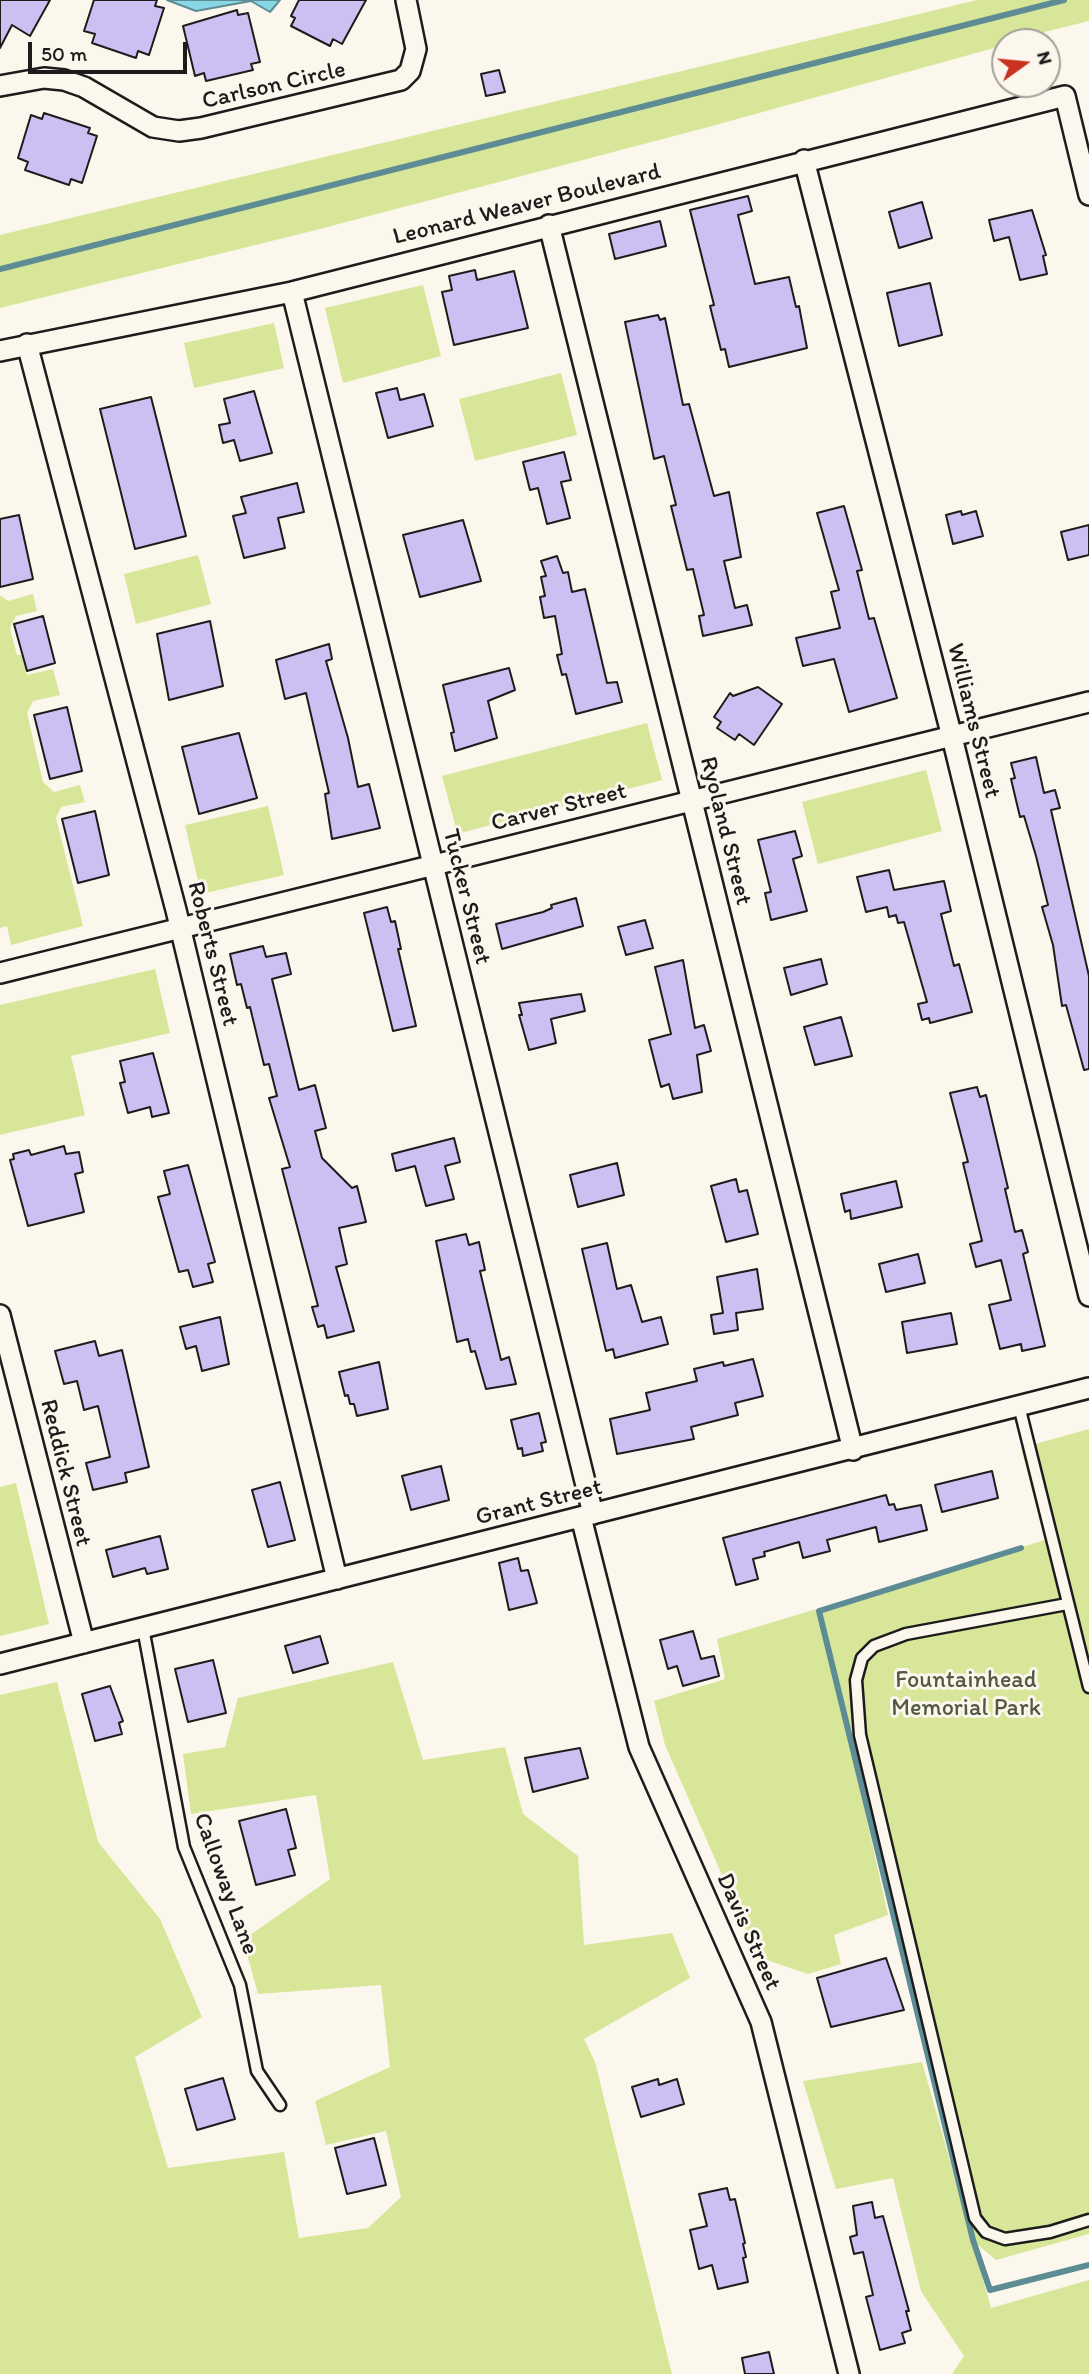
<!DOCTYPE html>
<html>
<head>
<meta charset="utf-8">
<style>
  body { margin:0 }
  #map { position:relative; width:1089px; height:2374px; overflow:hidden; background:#fbf7ec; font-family:Itim,sans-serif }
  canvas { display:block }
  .north { position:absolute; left:991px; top:28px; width:70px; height:70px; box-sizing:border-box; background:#fbf7ec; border:2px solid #a29f99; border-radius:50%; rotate:75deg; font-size:19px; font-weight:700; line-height:28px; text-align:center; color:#1c1c1c }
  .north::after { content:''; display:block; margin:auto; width:24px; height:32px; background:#c8321e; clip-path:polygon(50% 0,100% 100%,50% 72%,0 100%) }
  .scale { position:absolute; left:28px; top:42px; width:159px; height:32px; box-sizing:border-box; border:4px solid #1c1c1c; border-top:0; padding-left:9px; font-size:21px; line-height:24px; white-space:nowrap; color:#1c1c1c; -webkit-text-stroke:5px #fbf7ec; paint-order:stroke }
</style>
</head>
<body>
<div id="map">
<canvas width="1089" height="2374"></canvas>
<div class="north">N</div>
<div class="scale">50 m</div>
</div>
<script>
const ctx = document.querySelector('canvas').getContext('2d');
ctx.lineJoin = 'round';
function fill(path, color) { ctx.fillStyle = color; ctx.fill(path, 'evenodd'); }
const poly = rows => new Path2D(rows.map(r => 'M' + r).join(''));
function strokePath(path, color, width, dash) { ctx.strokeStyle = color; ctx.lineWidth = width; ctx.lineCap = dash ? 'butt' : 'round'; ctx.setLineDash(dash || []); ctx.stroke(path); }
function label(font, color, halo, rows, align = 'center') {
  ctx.font = font + ' Itim,sans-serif'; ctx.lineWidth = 6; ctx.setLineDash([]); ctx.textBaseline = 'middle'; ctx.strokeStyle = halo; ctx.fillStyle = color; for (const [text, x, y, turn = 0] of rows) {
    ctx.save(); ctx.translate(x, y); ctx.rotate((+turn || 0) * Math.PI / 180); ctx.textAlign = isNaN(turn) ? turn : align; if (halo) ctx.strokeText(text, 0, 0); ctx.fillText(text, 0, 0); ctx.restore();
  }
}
fill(poly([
  [977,0,1089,0,1089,21,1005,42,1005,45,701,129,312,231,0,308,0,235],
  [423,285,441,356,343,383,325,308],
  [274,323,284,368,194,388,184,343],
  [561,373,577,435,475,461,459,399],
  [198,555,211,604,136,624,124,574],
  [33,594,37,611,16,616,10,628,17,655,22,655,27,675,53,669,60,695,33,701,27,713,43,782,54,792,80,785,85,802,61,807,56,818,83,926,11,945,7,926,0,928,0,595,8,601],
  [647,723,662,780,464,832,456,828,442,776],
  [926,770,942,831,818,864,802,802],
  [268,806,284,875,201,894,185,825],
  [155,969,170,1033,71,1056,85,1115,0,1135,0,1005],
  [1089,1429,1089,2234,996,2260,972,2240,991,2308,1089,2280,1089,2374,952,2374,964,2356,921,2291,893,2178,836,2189,803,2081,922,2062,971,2235,833,1668,888,1915,834,1935,841,1964,808,1974,758,1957,665,1745,654,1701,725,1679,717,1639,1045,1540,1021,1448],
  [16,1483,49,1624,0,1636,0,1487],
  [393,1662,423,1760,505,1747,523,1814,578,1856,584,1945,672,1933,690,1978,584,2039,595,2062,672,2374,0,2374,0,1695,57,1682,98,1842,160,1919,202,2017,135,2057,168,2168,284,2152,299,2238,368,2228,401,2197,386,2131,326,2145,315,2101,390,2067,381,1985,258,1994,243,1940,330,1879,316,1795,191,1814,183,1754,225,1747,238,1698]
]), '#d8e699');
const water = poly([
  [167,0,280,0,270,12,251,1,196,11,167,0]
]);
fill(water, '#88d7e5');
strokePath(water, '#5d8c95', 2);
strokePath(poly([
  [0,269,1064,0],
  [1021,1548,819,1611,973,2240,990,2290,1089,2265]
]), '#5d8c95', 6);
const building = poly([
  [0,0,50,0,30,36,12,25,0,48,0,0],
  [94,0,157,0,155,6,164,8,149,55,138,51,136,58,92,43,95,34,84,31,94,0],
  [299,0,366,0,342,44,333,39,330,46,291,26,295,18,291,16,299,0],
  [237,10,238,15,248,13,260,62,251,64,253,70,206,81,204,73,195,76,183,26,237,10],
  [499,70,505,92,486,96,481,74,499,70],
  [44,113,90,128,88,133,97,136,82,183,71,179,69,185,25,170,28,162,18,158,31,115,42,119,44,113],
  [748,196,752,211,738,215,755,284,789,277,796,307,799,306,807,348,729,367,725,349,721,350,710,306,714,305,690,210,748,196],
  [922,202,932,238,899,248,889,212,922,202],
  [1032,210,1046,255,1043,256,1047,274,1020,280,1009,237,994,241,989,220,1032,210],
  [660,221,666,246,615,259,609,234,660,221],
  [475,270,477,280,514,271,528,328,454,345,442,292,452,290,449,276,475,270],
  [930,283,942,335,899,346,887,293,930,283],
  [658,315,660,320,665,318,683,405,689,404,714,496,729,492,741,557,724,561,735,608,747,605,752,625,703,636,699,616,704,615,693,569,687,570,671,506,676,505,664,456,654,459,625,322,658,315],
  [397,388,400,400,424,394,433,426,388,438,376,393,397,388],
  [254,391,272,453,240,461,234,440,223,443,219,425,230,423,224,399,254,391],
  [151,397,186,536,135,549,100,409,151,397],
  [564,452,571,480,561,482,570,518,547,524,538,488,530,490,523,462,564,452],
  [297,483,304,512,278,518,285,548,244,558,233,516,246,513,241,497,297,483],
  [844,506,862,570,857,571,869,619,874,618,897,698,849,712,834,659,803,666,796,638,840,628,831,592,839,590,817,513,844,506],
  [961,511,962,515,976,511,983,536,953,544,946,515,961,511],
  [19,515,33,579,0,587,0,519,19,515],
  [463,520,481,581,420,597,403,535,463,520],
  [1089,525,1089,555,1068,560,1061,532,1089,525],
  [557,556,563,573,568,572,572,592,585,589,607,683,617,682,622,702,576,714,566,674,562,675,557,655,562,654,555,616,544,618,540,597,545,596,541,577,546,576,541,561,557,556],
  [43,616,55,663,27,671,14,624,43,616],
  [210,621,223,686,169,700,157,634,210,621],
  [329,644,332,659,326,661,348,738,358,787,369,784,380,828,332,839,325,794,329,793,306,693,285,699,276,660,329,644],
  [509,668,515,690,488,701,497,738,455,751,451,733,454,732,443,685,509,668],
  [758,687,782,704,754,745,739,734,735,740,717,728,721,722,714,717,730,693,733,696,758,687],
  [67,707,82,771,50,779,34,715,67,707],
  [239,733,257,798,199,814,182,747,239,733],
  [1036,757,1044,793,1055,790,1060,808,1051,810,1089,976,1089,1069,1084,1070,1066,1005,1062,1006,1053,945,1042,907,1048,905,1036,856,1024,816,1020,817,1011,779,1015,778,1011,763,1036,757],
  [95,811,109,875,78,883,62,819,95,811],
  [795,831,802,856,793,859,807,911,771,920,765,893,771,892,758,840,795,831],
  [889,870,894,890,944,881,951,911,941,914,954,966,959,964,972,1012,930,1023,929,1018,922,1020,918,1004,927,1002,904,922,898,923,896,915,889,917,887,907,866,912,857,877,889,870],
  [576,898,583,926,502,949,496,924,543,912,552,908,551,905,576,898],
  [387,907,391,922,395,921,401,949,398,949,416,1026,393,1031,364,913,387,907],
  [645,920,653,948,626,955,618,927,645,920],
  [263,946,266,957,286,953,291,974,272,979,299,1090,315,1085,326,1128,315,1131,322,1158,352,1188,357,1186,366,1222,339,1228,347,1264,336,1267,354,1331,327,1338,324,1325,318,1327,312,1307,318,1306,282,1169,290,1167,269,1098,277,1096,269,1064,264,1065,250,1007,247,1008,241,984,237,985,230,954,263,946],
  [821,959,827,984,791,995,784,968,821,959],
  [683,960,695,1028,704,1025,711,1051,697,1055,702,1092,673,1099,669,1084,661,1087,649,1040,671,1034,655,967,683,960],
  [581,994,585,1011,551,1019,556,1043,529,1050,519,1015,522,1015,519,1003,581,994],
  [841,1017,852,1056,815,1065,804,1027,841,1017],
  [153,1053,169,1113,152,1117,150,1107,128,1113,120,1083,125,1082,120,1061,153,1053],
  [977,1087,980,1097,986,1095,1008,1188,1005,1189,1015,1232,1022,1230,1028,1252,1023,1254,1045,1346,1022,1351,1021,1344,1000,1349,989,1305,1011,1300,1001,1260,976,1267,970,1244,982,1241,963,1163,968,1162,950,1093,977,1087],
  [454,1138,460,1162,445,1166,454,1199,426,1206,415,1166,396,1171,392,1154,454,1138],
  [64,1146,66,1154,79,1152,83,1172,75,1174,84,1212,28,1226,10,1160,14,1159,13,1154,29,1150,31,1155,64,1146],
  [617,1163,624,1195,578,1207,570,1175,617,1163],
  [188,1165,215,1262,208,1264,213,1282,193,1287,188,1270,179,1272,158,1197,170,1194,164,1171,188,1165],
  [736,1179,739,1192,747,1190,758,1234,726,1242,711,1186,736,1179],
  [896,1181,902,1207,851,1219,850,1210,845,1212,841,1194,896,1181],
  [466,1234,469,1245,479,1242,485,1270,480,1271,501,1360,509,1357,516,1384,486,1389,475,1351,471,1352,468,1339,457,1342,436,1241,466,1234],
  [607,1243,617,1289,631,1285,642,1322,661,1317,668,1344,615,1358,613,1349,606,1351,582,1249,607,1243],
  [918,1254,925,1283,886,1292,879,1264,918,1254],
  [757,1269,763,1309,736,1313,738,1330,714,1334,711,1315,723,1313,717,1277,757,1269],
  [951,1313,957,1344,907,1353,902,1322,951,1313],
  [220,1317,229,1364,202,1371,196,1346,186,1349,180,1327,220,1317],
  [95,1341,99,1356,122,1350,149,1467,125,1473,127,1482,93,1490,86,1463,110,1457,98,1406,84,1410,77,1381,64,1384,55,1351,95,1341],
  [753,1359,763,1396,735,1403,738,1415,691,1427,694,1439,617,1454,610,1419,650,1410,646,1393,697,1381,694,1369,723,1362,724,1366,753,1359],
  [379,1362,388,1409,357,1416,354,1404,350,1404,348,1395,345,1396,339,1372,379,1362],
  [539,1413,546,1442,541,1443,543,1451,523,1456,522,1448,518,1449,511,1420,539,1413],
  [441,1466,449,1500,411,1510,402,1476,441,1466],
  [992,1471,998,1498,942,1512,935,1485,992,1471],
  [280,1482,295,1540,268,1547,252,1490,280,1482],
  [886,1495,889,1505,894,1504,896,1510,921,1505,927,1530,879,1542,876,1527,827,1540,830,1551,803,1558,799,1542,764,1552,765,1556,753,1559,758,1579,736,1585,723,1538,886,1495],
  [160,1536,168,1569,147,1574,145,1568,113,1577,106,1550,160,1536],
  [518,1558,521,1571,528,1570,537,1603,509,1610,499,1563,518,1558],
  [693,1631,701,1659,714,1656,719,1676,683,1686,677,1666,668,1669,660,1640,693,1631],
  [320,1636,328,1663,293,1673,285,1646,320,1636],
  [213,1660,226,1713,188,1722,175,1669,213,1660],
  [110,1686,123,1721,119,1723,122,1734,95,1741,82,1694,110,1686],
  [580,1748,588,1778,533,1792,525,1758,580,1748],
  [286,1809,296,1848,288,1850,295,1875,256,1885,239,1821,286,1809],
  [886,1958,904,2010,831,2027,817,1978,886,1958],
  [223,2078,235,2119,197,2130,185,2089,223,2078],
  [658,2079,659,2085,677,2079,684,2104,641,2117,632,2087,658,2079],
  [374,2138,386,2185,347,2194,335,2148,374,2138],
  [727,2188,730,2200,735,2199,745,2243,743,2244,746,2257,743,2258,748,2282,718,2289,712,2265,699,2269,690,2230,707,2226,699,2194,727,2188],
  [872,2202,875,2218,883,2216,886,2227,909,2311,906,2311,911,2330,902,2333,905,2343,880,2350,866,2297,873,2295,863,2252,854,2254,850,2237,857,2235,853,2206,872,2202],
  [769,2352,774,2374,745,2374,742,2358,769,2352]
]);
fill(building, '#ccc0f2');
strokePath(building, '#1c1c1c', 2);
const lane = poly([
  [1019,1406,1089,1687],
  [1067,1604,906,1634,874,1646,862,1658,856,1680,860,1735,975,2218,986,2232,1005,2239,1050,2232,1089,2220],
  [143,1628,184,1847,240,1985,257,2071,280,2105]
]);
const street = poly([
  [0,86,44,78,64,80,84,87,153,127,179,131,201,128,401,80,410,71,416,49,406,0],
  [804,160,952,737,1089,1296],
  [549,225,853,1450],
  [292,292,593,1514],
  [27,344,176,910,337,1579],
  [0,351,292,292,1065,96,1089,195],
  [0,973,1089,702],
  [0,1315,84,1643],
  [581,1517,639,1747,761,2022,849,2374],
  [0,1664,1089,1388]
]);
strokePath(lane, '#1c1c1c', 15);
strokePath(street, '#1c1c1c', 24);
strokePath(lane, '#fbf7ec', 10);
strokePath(street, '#fbf7ec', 19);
label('24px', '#1c1c1c', '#fbf7ec', [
  ["Carlson Circle",274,86,-13],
  ["Leonard Weaver Boulevard",527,205,-14],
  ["Williams Street",973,721,76],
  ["Carver Street",559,808,-14],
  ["Ryoland Street",725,831,76],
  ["Tucker Street",466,897,76],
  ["Roberts Street",212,954,76],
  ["Reddick Street",65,1473,76],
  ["Grant Street",539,1503,-14],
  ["Calloway Lane",225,1884,70],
  ["Davis Street",748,1932,66]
]);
label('24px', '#545942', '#fbf7ec', [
  ["Fountainhead",966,1681],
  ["Memorial Park",966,1709]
]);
</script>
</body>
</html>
